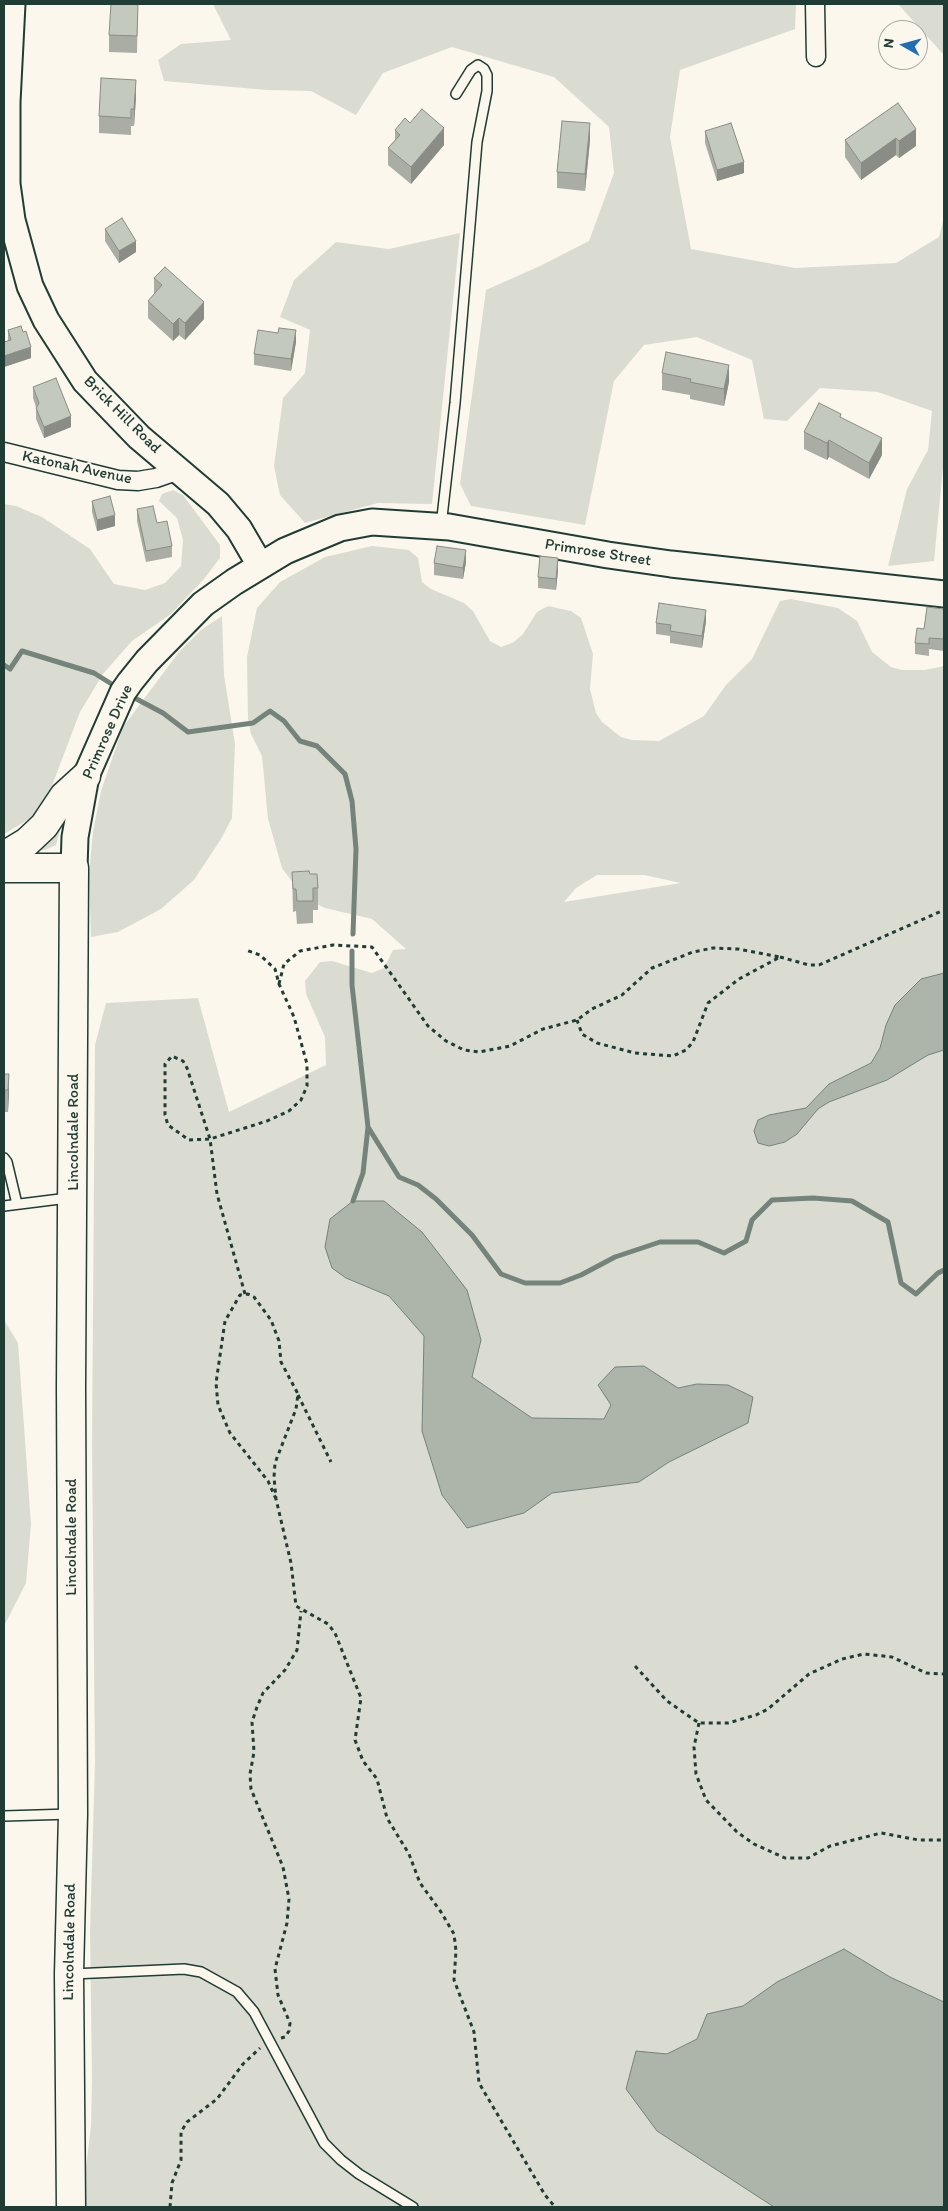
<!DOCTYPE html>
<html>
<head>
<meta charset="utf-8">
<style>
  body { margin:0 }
  #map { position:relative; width:948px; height:2211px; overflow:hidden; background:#fbf7ec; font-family:Itim,sans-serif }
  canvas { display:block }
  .frame { position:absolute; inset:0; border:5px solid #1f3d34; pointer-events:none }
  .north { position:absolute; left:878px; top:20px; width:50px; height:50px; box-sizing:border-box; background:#fbf7ec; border:1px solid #a3ada2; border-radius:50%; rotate:277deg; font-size:14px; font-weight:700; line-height:20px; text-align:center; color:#1f3d34 }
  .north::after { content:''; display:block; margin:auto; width:18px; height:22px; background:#1f6fb2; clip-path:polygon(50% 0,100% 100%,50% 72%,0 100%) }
</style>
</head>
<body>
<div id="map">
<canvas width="948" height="2211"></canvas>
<div class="frame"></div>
<div class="north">N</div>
</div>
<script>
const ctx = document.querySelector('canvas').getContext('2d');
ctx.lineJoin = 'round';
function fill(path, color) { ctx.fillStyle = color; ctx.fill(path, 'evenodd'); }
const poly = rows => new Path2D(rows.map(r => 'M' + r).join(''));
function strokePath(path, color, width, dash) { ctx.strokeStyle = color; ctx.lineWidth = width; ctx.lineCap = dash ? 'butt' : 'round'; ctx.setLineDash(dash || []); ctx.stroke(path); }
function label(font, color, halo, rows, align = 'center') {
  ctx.font = font + ' Itim,sans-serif'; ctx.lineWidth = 4; ctx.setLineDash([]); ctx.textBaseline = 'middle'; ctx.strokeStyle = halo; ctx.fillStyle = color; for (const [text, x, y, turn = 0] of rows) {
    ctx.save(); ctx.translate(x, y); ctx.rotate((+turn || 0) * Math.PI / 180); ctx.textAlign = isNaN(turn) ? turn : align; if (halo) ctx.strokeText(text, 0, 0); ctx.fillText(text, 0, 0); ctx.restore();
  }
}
fill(poly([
  [213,4,796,4,795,29,680,70,670,137,691,249,795,268,896,263,939,237,944,217,944,457,934,561,888,566,907,489,928,450,932,411,878,392,820,388,787,421,764,419,752,360,697,337,644,345,614,381,585,525,471,506,460,484,486,290,540,266,589,241,614,173,609,127,554,77,452,47,383,73,356,115,311,91,267,90,164,81,158,60,181,44,231,40],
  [898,4,944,4,944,59,943,54],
  [460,233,432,504,378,503,305,523,280,495,274,466,283,398,305,373,310,330,280,317,294,280,336,242,389,249],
  [173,490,183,495,220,545,220,558,204,579,171,614,132,641,103,674,80,712,48,796,36,815,4,834,4,504,16,506,42,517,90,549,114,584,145,590,165,583,181,566,183,540,177,518,159,501,162,494],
  [372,546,409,550,418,558,422,582,431,589,464,603,473,611,490,641,501,647,514,642,523,634,537,612,548,606,571,611,581,618,593,654,590,689,596,713,602,722,621,737,632,740,659,741,704,716,726,685,752,659,780,601,791,599,838,608,857,621,872,652,891,667,902,670,925,670,944,666,944,2207,86,2207,84,2184,91,2126,92,2080,90,1931,95,1763,92,1443,95,1045,106,1003,198,998,229,1112,326,1065,325,1037,306,994,305,981,320,962,332,961,372,973,384,968,393,950,406,949,372,919,325,908,304,898,282,868,268,819,262,756,251,734,248,719,247,657,257,608,280,582,325,557],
  [597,875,644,875,681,883,564,902,576,888],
  [222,616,224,675,235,744,232,818,221,839,194,880,161,909,118,932,91,937,89,874,93,832,101,791,123,727,179,652,201,630],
  [59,825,60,830,56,845,45,850,32,851],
  [4,1320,18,1343,31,1524,26,1583,4,1626]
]), '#dbdcd1');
const water = poly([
  [944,973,944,1050,928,1055,887,1080,829,1102,818,1109,797,1134,785,1142,769,1146,758,1143,754,1131,758,1120,769,1115,806,1108,829,1084,871,1063,880,1048,886,1025,895,1005,921,979,944,973],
  [353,1201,384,1201,422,1232,467,1290,481,1340,472,1377,532,1418,604,1419,611,1405,598,1385,615,1367,644,1366,678,1388,697,1384,728,1385,753,1397,748,1423,669,1462,639,1482,552,1493,524,1513,467,1528,442,1495,422,1431,424,1336,389,1296,346,1278,332,1268,325,1247,330,1219,353,1201],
  [844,1949,890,1977,944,2002,944,2207,774,2207,657,2131,626,2089,636,2051,667,2054,697,2039,707,2014,743,2006,777,1982,844,1949]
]);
fill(water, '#adb4aa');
strokePath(water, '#74847b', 1);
strokePath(poly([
  [4,665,10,669,22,651,94,673,118,688],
  [129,695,163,713,188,732,253,723,270,711,284,721,300,741,317,746,345,774,352,801,356,849,353,934],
  [352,951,352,985,368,1127,363,1173,353,1201],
  [368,1127,399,1177,418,1185,436,1199,472,1235,501,1274,525,1283,560,1283,581,1275,615,1257,660,1242,698,1242,724,1253,746,1241,752,1220,772,1200,813,1198,852,1201,888,1222,901,1283,916,1294,938,1273,944,1270]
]), '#74847b', 5);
const lane = poly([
  [441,526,455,403,477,142,487,91,487,75,484,69,478,65,471,70,456,94],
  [4,1158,7,1162,17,1204],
  [4,1206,68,1198],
  [4,1816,71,1814],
  [72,1974,184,1969,201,1972,237,1992,254,2012,324,2143,341,2160,359,2174,413,2207]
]);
const street = poly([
  [815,4,816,57],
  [4,452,118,480,138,481,156,478,179,470]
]);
const secondary = poly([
  [12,4,7,102,7,184,12,220,30,286,46,320,85,381,139,437,218,504,239,529,260,565],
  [74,868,75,837,86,776,123,692,130,682,147,661,203,604,234,582,285,551,340,528,372,522,449,527,608,555,671,564,944,594]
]);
const primary = poly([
  [4,856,27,842,44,826,64,796,86,776],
  [4,868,74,868,71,1387,73,1814,69,1974,71,2207]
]);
strokePath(lane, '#1f3d34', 12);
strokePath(street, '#1f3d34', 21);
strokePath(secondary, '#1f3d34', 29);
strokePath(primary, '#1f3d34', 31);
strokePath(poly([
  [780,957,809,965,819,965,944,910],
  [279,984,284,964,300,951,333,945,372,947,428,1026,446,1041,464,1050,479,1052,510,1046,543,1029,577,1020,592,1009,622,995,652,968,693,952,713,948,738,949,780,957,739,979,708,1003,693,1042,686,1050,673,1056,635,1053,597,1043,582,1034,577,1020],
  [245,1294,217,1194,210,1139,187,1068,183,1061,172,1056,165,1064,165,1115,168,1125,189,1140,210,1139,267,1121,289,1111,301,1100,307,1086,307,1064,294,1017,279,984,275,969,260,955,246,950],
  [298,1395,331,1462],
  [276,1499,268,1481,230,1433,218,1405,216,1383,225,1321,240,1295,248,1294,254,1297,271,1320,279,1341,281,1362,298,1394,296,1409,275,1463,274,1477,276,1499,291,1563,296,1606,328,1624,335,1633,361,1698,355,1740,363,1761,377,1779,387,1818,409,1854,420,1883,441,1912,454,1934,456,1951,454,1980,474,2032,479,2083,545,2195,555,2207],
  [635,1666,667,1701,699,1723,728,1723,756,1715,768,1709,809,1674,842,1659,864,1654,892,1657,926,1673,944,1674],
  [699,1723,694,1747,696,1774,706,1800,737,1832,754,1844,785,1858,808,1858,830,1846,881,1833,919,1840,944,1840],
  [281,2038,285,2037,289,2031,290,2023,278,1995,275,1969,287,1923,289,1899,283,1867,251,1789,250,1774,254,1752,252,1722,257,1707,263,1693,285,1670,297,1650,301,1611],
  [170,2207,172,2183,181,2160,181,2132,187,2122,217,2099,243,2064,260,2048]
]), '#1f3d34', 3, [4, 4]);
strokePath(lane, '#fbf7ec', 9);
strokePath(street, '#fbf7ec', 18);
strokePath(secondary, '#fbf7ec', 25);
strokePath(primary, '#fbf7ec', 28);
fill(poly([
  [138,4,137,53,109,52,109,35],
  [136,97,134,126,131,126,131,135,99,133,99,116],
  [898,103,916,146,899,158,896,155,861,180,845,157,845,140],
  [410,123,444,145,411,184,388,165,388,148,395,140,395,130],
  [705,131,744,173,717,181,705,143],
  [590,140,585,191,557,188,557,172],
  [105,229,136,252,119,263,105,241],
  [154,278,204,319,185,340,179,335,173,341,148,318,148,301,154,294],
  [8,330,31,358,4,367,4,342,8,341],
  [296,342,291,371,254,365,254,354],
  [662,373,729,382,724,406,690,399,690,395,662,390],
  [33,387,71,427,44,438,36,419,36,407,33,398],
  [841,418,882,455,869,479,829,457,827,460,804,449,804,432],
  [92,501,115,526,97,531,92,512],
  [137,509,157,523,172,546,172,557,146,562,137,521],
  [466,562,463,579,434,575,434,563],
  [558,570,556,590,538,588,538,577],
  [944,609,944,651,929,649,929,656,915,654,915,643,924,629],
  [706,621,702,648,670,643,670,636,656,634,656,623],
  [292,872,310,874,318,888,318,910,313,910,313,923,297,924,296,911,293,912],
  [4,1074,9,1074,8,1112,4,1112]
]), '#a9ada3');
fill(poly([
  [136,80,136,97,134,126,134,109],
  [590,123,590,140,585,191,585,174],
  [444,128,444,145,411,184,411,167],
  [916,129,916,146,899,158,899,141],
  [896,138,896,155,861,180,861,163],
  [744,162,744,173,717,181,717,170],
  [136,241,136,252,119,263,119,251],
  [204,302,204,319,185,340,185,323],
  [179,318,179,335,173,341,173,324],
  [296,330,296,342,291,371,291,359],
  [31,347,31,358,4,367,4,356],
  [729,365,729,382,724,406,724,389],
  [71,416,71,427,44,438,44,427],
  [882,438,882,455,869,479,869,463],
  [829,440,829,457,827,460,827,443],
  [115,515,115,526,97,531,97,520],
  [466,550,466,562,463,579,463,568],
  [558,558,558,570,556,590,556,579],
  [706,610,706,621,702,648,702,636],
  [9,1074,9,1096,8,1112,8,1090]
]), '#898d85');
const building = poly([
  [111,4,138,4,137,36,109,35,111,4],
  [101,78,136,80,134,109,131,109,131,118,99,116,101,78],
  [898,103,916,129,899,141,896,138,861,163,845,140,898,103],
  [422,109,444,128,411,167,388,148,400,135,395,130,405,118,410,123,422,109],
  [562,121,590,123,585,174,557,172,562,121],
  [731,123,744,162,717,170,705,131,731,123],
  [122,218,136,241,119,251,105,229,122,218],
  [165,267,204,302,185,323,179,318,173,324,148,301,162,285,154,278,165,267],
  [21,326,23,332,26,331,31,347,4,356,4,342,11,340,8,330,21,326],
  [279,328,296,330,291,359,254,354,258,330,278,333,279,328],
  [666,352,729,365,724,389,690,382,691,379,662,373,666,352],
  [56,378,71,416,44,427,36,408,39,403,33,387,56,378],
  [819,403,841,414,840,417,882,438,869,463,829,440,827,443,804,432,819,403],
  [110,496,115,515,97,520,92,501,110,496],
  [153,506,157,523,167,521,172,546,146,551,137,509,153,506],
  [437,546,466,550,463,568,434,563,437,546],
  [540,556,558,558,556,579,538,577,540,556],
  [659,603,706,610,702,636,670,631,671,625,656,623,659,603],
  [927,607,944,609,944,639,929,638,929,644,915,643,917,628,924,629,927,607],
  [309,871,310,874,317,874,318,888,313,888,313,901,297,901,296,889,293,889,292,872,309,871],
  [4,1074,9,1074,8,1090,4,1090,4,1074]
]);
fill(building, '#c4c9be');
strokePath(building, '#898d85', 1);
label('16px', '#1f3d34', '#fbf7ec', [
  ["Brick Hill Road",122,415,45],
  ["Katonah Avenue",77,468,12],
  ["Primrose Street",598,553,9],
  ["Primrose Drive",108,732,-66],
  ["Lincolndale Road",74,1132,-90],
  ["Lincolndale Road",72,1537,-90],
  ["Lincolndale Road",70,1942,-89]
]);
</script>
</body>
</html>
